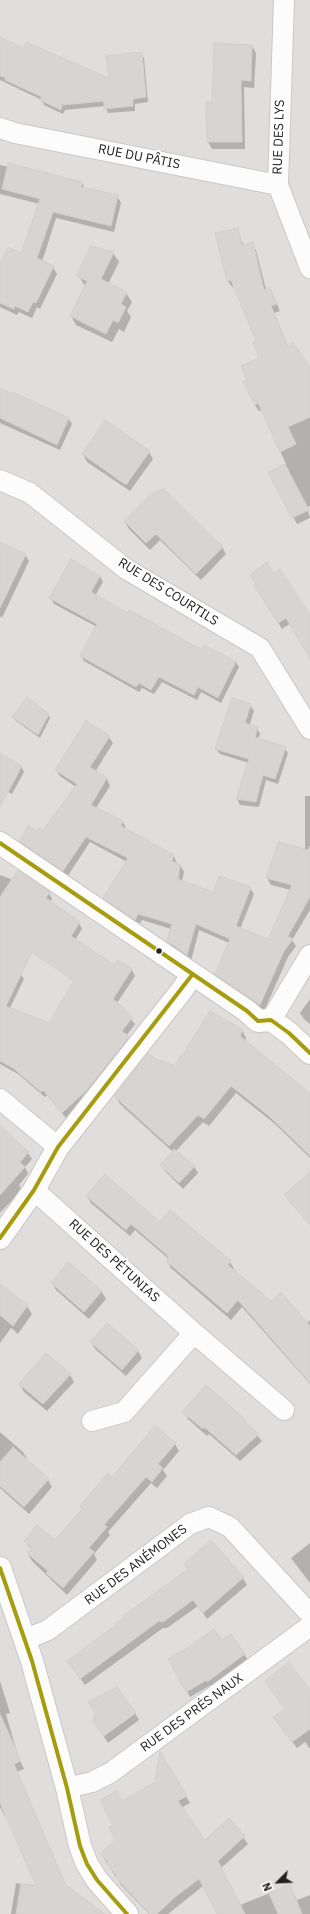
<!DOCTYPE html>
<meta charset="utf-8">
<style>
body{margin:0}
#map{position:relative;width:310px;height:1914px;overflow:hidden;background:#f0eeeb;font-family:"IBM Plex Sans",sans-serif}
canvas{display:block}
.north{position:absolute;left:258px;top:1862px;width:40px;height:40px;-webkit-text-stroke:3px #fff;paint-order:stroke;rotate:246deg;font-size:11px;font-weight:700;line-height:16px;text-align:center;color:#222}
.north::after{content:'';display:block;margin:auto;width:14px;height:18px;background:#222;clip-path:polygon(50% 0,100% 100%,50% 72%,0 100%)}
</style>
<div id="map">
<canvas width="310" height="1914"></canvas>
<div class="north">N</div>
</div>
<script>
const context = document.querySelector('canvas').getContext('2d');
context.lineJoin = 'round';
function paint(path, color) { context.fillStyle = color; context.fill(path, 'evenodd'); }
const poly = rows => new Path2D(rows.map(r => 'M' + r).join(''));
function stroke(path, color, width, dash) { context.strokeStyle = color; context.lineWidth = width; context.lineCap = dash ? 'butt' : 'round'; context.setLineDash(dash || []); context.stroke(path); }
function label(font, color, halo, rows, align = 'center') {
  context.font = font + ' "IBM Plex Sans",sans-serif'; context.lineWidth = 4; context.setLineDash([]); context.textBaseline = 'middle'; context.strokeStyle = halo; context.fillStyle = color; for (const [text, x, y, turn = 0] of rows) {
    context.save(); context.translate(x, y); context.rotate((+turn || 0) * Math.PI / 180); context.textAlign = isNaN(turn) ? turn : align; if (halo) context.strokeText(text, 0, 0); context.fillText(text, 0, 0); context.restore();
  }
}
paint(poly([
 [0,0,310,0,310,1914,0,1914]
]), '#dfdedc');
paint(poly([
 [0,38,23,49,110,80,141,53,144,58,148,102,135,104,135,111,108,113,105,106,65,110,63,114,44,105,42,100,0,80],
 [252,46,256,53,254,88,244,87,245,149,212,149,208,142,213,103],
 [0,165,82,183,85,189,117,196,121,203,114,232,56,218,42,262,53,267,57,274,40,309,37,307,32,318,19,312,17,315,0,307,0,265,21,255,40,204,0,194],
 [237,229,244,246,252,244,256,250,266,290,273,295,280,311,274,313,289,348,310,370,310,506,307,507,310,518,297,524,270,472,286,464,262,410,259,411,255,405,260,358,258,341,235,286,232,287,228,281,236,280,228,280],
 [113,253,119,262,108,284,126,293,132,302,127,311,131,317,124,332,119,329,112,342,76,325,71,316,85,286,78,275],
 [0,389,69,419,72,424,60,450,0,423],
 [149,452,153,459,130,491,87,462,83,454],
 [125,522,222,547,226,554,201,580,160,540,150,550,129,529],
 [0,542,25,555,29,561,2,618,0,616],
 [273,574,310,617,310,657,291,623,282,629,256,585],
 [100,576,103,582,95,596,202,651,205,646,236,662,239,667,221,703,201,692,197,700,162,682,154,694,142,688,139,692,84,661,81,656,97,627,54,604,51,598],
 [250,705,254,711,249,726,257,728,260,734,258,739,285,748,288,753,278,784,266,780,259,807,240,805,237,799,249,763,220,754,216,749],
 [48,714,50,718,40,738,16,721,13,717],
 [109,737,113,743,95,772,107,779,110,786,96,808,123,822,126,828,125,830,174,856,177,864,180,865,184,872,182,881,214,893,250,888,254,894,240,929,269,940,291,890,271,885,267,878,305,850,305,796,310,796,310,910,292,940,296,946,288,957,264,1011,220,980,216,974,229,943,199,930,191,961,172,948,168,941,171,929,142,920,139,925,108,904,104,898,127,862,90,842,67,877,24,847,21,841,37,832,43,832,76,787,60,776,56,770],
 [0,754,21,766,24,772,12,794,2,789,0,792],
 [0,875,49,893,52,899,50,902,79,923,82,929,75,940,115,966,118,961,132,970,135,976,117,1003,135,1024,126,1036,132,1043,89,1097,66,1118,47,1095,45,1097,18,1074,0,1064,0,963,21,975,24,979,10,1008,49,1024,83,984,0,928],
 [310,999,310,1024,304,1019,300,1013],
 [242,1030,246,1038,245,1041,310,1095,310,1158,275,1124,236,1093,209,1126,203,1122,175,1152,194,1166,198,1173,183,1189,165,1171,161,1165,173,1152,120,1104,115,1096,155,1060,176,1067],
 [0,1127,28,1153,32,1159,25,1167,28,1174,19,1185,22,1190,0,1213],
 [87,1196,160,1224,230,1262,234,1269,233,1270,271,1302,306,1324,310,1320,310,1384,242,1307,231,1320,171,1268,167,1261,169,1259,135,1230,130,1236,91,1203],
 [69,1263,102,1292,106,1299,89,1319,56,1290,52,1283],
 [0,1285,27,1306,32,1314,18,1334,11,1328,0,1343],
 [107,1324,138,1351,142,1358,126,1376,95,1349,91,1342],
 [70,1375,74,1382,47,1411,24,1392,20,1384],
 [184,1412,244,1420,262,1441,240,1461,209,1434,207,1436,188,1419],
 [155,1427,175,1444,179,1451,163,1470,167,1476,157,1488,151,1483,108,1532,110,1535,94,1554,97,1560,67,1595,32,1561,28,1554,32,1550,25,1541,55,1541,83,1509,81,1506,112,1478],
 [0,1430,0,1432,23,1452,27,1459,26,1460,48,1480,52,1487,29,1514,0,1488],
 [310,1543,310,1583,291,1558],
 [185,1564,243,1578,247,1585,207,1619,198,1606,167,1628,163,1628,85,1685,73,1668,125,1618,188,1570],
 [231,1635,248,1660,211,1687,211,1685,190,1697,169,1659,222,1641],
 [0,1681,10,1713,6,1714,17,1753,24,1769,17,1772,66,1886,94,1914,11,1914,16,1883,38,1887,6,1815,5,1816,0,1807],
 [310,1691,310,1749,305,1742,297,1748,275,1718],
 [89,1703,135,1713,139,1720,108,1743,99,1729,96,1713],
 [160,1753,190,1803,181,1808,204,1841,229,1819,248,1844,221,1868,240,1905,290,1885,297,1900,310,1895,310,1914,219,1914,203,1886,168,1914,149,1914,121,1885,101,1854,117,1840,114,1826,122,1802,156,1782]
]), '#0003');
const building = poly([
 [0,37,23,48,26,42,109,78,106,56,142,52,146,97,133,99,133,106,104,109,104,101,62,105,61,110,40,100,42,97,5,80,6,78,0,76,0,37],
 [214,43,252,45,251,81,241,80,242,142,207,142,206,102,212,102,214,43],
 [8,163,82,182,81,187,118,195,111,226,53,212,37,258,54,266,36,303,33,302,28,312,15,306,14,309,0,303,0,263,8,247,21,253,40,199,2,189,8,163],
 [238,228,242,245,253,242,264,290,270,287,277,304,271,306,288,347,293,342,310,367,310,417,288,427,296,444,280,452,258,403,255,405,243,382,246,379,241,366,259,358,253,342,256,341,231,280,227,281,215,233,238,228],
 [91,246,114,252,101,279,127,292,121,304,126,307,118,323,113,320,106,334,70,316,87,281,76,276,91,246],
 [0,388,12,394,13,392,69,418,57,445,0,418,0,388],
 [105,420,150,451,126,485,82,454,105,420],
 [285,464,309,510,292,518,268,472,285,464],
 [164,489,223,547,196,574,156,534,146,543,124,521,151,494,164,489],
 [0,542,26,554,0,608,0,542],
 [71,559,100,576,91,592,128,613,129,610,202,650,204,645,236,661,218,698,198,687,194,695,159,677,151,690,139,683,136,687,80,656,97,624,49,598,71,559],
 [267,562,273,573,280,569,310,615,310,659,286,618,278,623,254,585,256,584,250,575,267,562],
 [27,697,49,714,38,735,12,717,27,697],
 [232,698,251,704,245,723,258,727,255,737,286,747,275,779,263,775,256,802,236,799,249,759,215,749,232,698],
 [86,721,110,736,90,767,107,778,91,805,123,821,121,826,174,855,172,861,180,865,178,879,213,892,219,876,251,887,236,926,268,939,292,885,266,878,278,842,308,850,310,846,310,897,288,936,293,939,284,951,260,1005,215,974,230,939,196,924,187,955,167,941,172,924,138,914,135,920,103,898,128,858,86,837,63,871,19,841,28,826,37,831,39,828,43,830,77,784,55,770,86,721],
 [0,753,22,766,0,807,0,753],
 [18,870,50,892,46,898,80,922,71,936,114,965,118,960,132,969,113,999,123,1007,132,1018,122,1031,129,1037,86,1091,62,1113,43,1090,41,1092,13,1068,0,1061,0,897,18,870],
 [32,952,74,981,49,1023,6,1006,32,952],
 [210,1011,243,1030,240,1036,310,1093,310,1156,269,1116,231,1086,204,1119,198,1115,169,1146,114,1096,148,1053,156,1059,176,1066,180,1056,181,1057,210,1011],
 [0,1125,29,1152,20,1162,25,1167,0,1195,0,1125],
 [174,1149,195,1166,179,1183,160,1165,174,1149],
 [310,1172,310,1225,284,1195,310,1172],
 [105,1174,160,1222,170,1210,231,1261,228,1265,271,1301,281,1292,310,1326,310,1383,238,1300,227,1313,166,1261,169,1257,131,1224,126,1230,86,1196,105,1174],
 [68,1262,102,1291,84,1312,51,1283,68,1262],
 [0,1284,28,1305,13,1326,0,1315,0,1284],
 [107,1323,139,1350,122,1370,90,1342,107,1323],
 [46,1353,71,1374,43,1404,19,1384,46,1353],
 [206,1385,245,1419,244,1421,259,1434,236,1455,204,1427,203,1429,182,1412,206,1385],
 [155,1426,176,1443,158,1464,163,1468,152,1482,146,1477,104,1525,107,1527,89,1548,94,1552,63,1588,46,1573,48,1571,27,1553,32,1548,24,1541,37,1525,55,1540,83,1508,80,1506,108,1473,112,1477,155,1426],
 [13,1447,49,1479,24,1507,0,1486,0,1462,13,1447],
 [211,1540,244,1577,203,1613,193,1600,163,1622,159,1621,80,1679,67,1661,116,1625,115,1624,124,1617,123,1616,188,1569,184,1564,211,1540],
 [214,1629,222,1640,231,1634,245,1654,207,1682,207,1680,186,1692,168,1659,186,1649,214,1629],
 [289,1662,310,1690,310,1729,292,1742,273,1717,285,1709,265,1681,289,1662],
 [117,1687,136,1713,104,1736,93,1722,95,1712,88,1702,117,1687],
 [0,1714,21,1761,14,1764,65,1884,105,1914,16,1914,21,1883,36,1886,0,1803,0,1714],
 [160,1751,187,1796,178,1801,205,1840,229,1818,245,1836,218,1861,245,1914,217,1914,199,1879,175,1897,157,1914,150,1914,115,1877,117,1876,106,1863,108,1862,100,1854,115,1840,109,1827,113,1825,100,1800,117,1791,122,1801,155,1782,160,1751],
 [290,1884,302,1914,278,1914,269,1893,290,1884]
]);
paint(building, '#d7d4d2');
stroke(building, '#d3d0cc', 1);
const minor = poly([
 [284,0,278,185,310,268],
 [0,128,15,133,278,185],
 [0,480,30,493,126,569,260,648,310,729],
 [271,1020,310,955],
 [0,1099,58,1147],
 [34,1190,194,1333,284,1410],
 [92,1421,124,1412,194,1333],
 [26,1639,48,1630,190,1524,209,1517,230,1527,310,1614],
 [67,1788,92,1782,110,1773,310,1626]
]);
const tertiary = poly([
 [0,843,247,1011,258,1021,271,1020,289,1033,310,1053],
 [0,1238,34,1190,58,1147,182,990,192,975],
 [0,1568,32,1661,67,1788,80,1846,87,1864,97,1880,127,1914]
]);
stroke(minor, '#c9c8c7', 22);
stroke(tertiary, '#c9c8c7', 24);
stroke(minor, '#fdfcfc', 20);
stroke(tertiary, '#fdfcfc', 22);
stroke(poly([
 [0,843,247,1011,258,1021,271,1020,289,1033,310,1053],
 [0,1238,34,1190,58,1147,192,975],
 [0,1568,32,1661,67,1788,80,1846,87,1864,97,1880,127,1914]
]), '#a79c0e', 4);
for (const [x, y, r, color] of [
 [159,951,3.5,"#222"]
]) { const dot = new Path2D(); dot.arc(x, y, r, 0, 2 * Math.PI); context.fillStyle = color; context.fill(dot); stroke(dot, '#fff', 1.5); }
label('13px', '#222', '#fff', [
 ["RUE DES LYS",279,137,-88],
 ["RUE DU PÂTIS",139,157,11],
 ["RUE DES COURTILS",168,592,32],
 ["RUE DES PÉTUNIAS",114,1261,42],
 ["RUE DES ANÉMONES",136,1565,-37],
 ["RUE DES PRÉS NAUX",192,1713,-36]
]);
</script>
